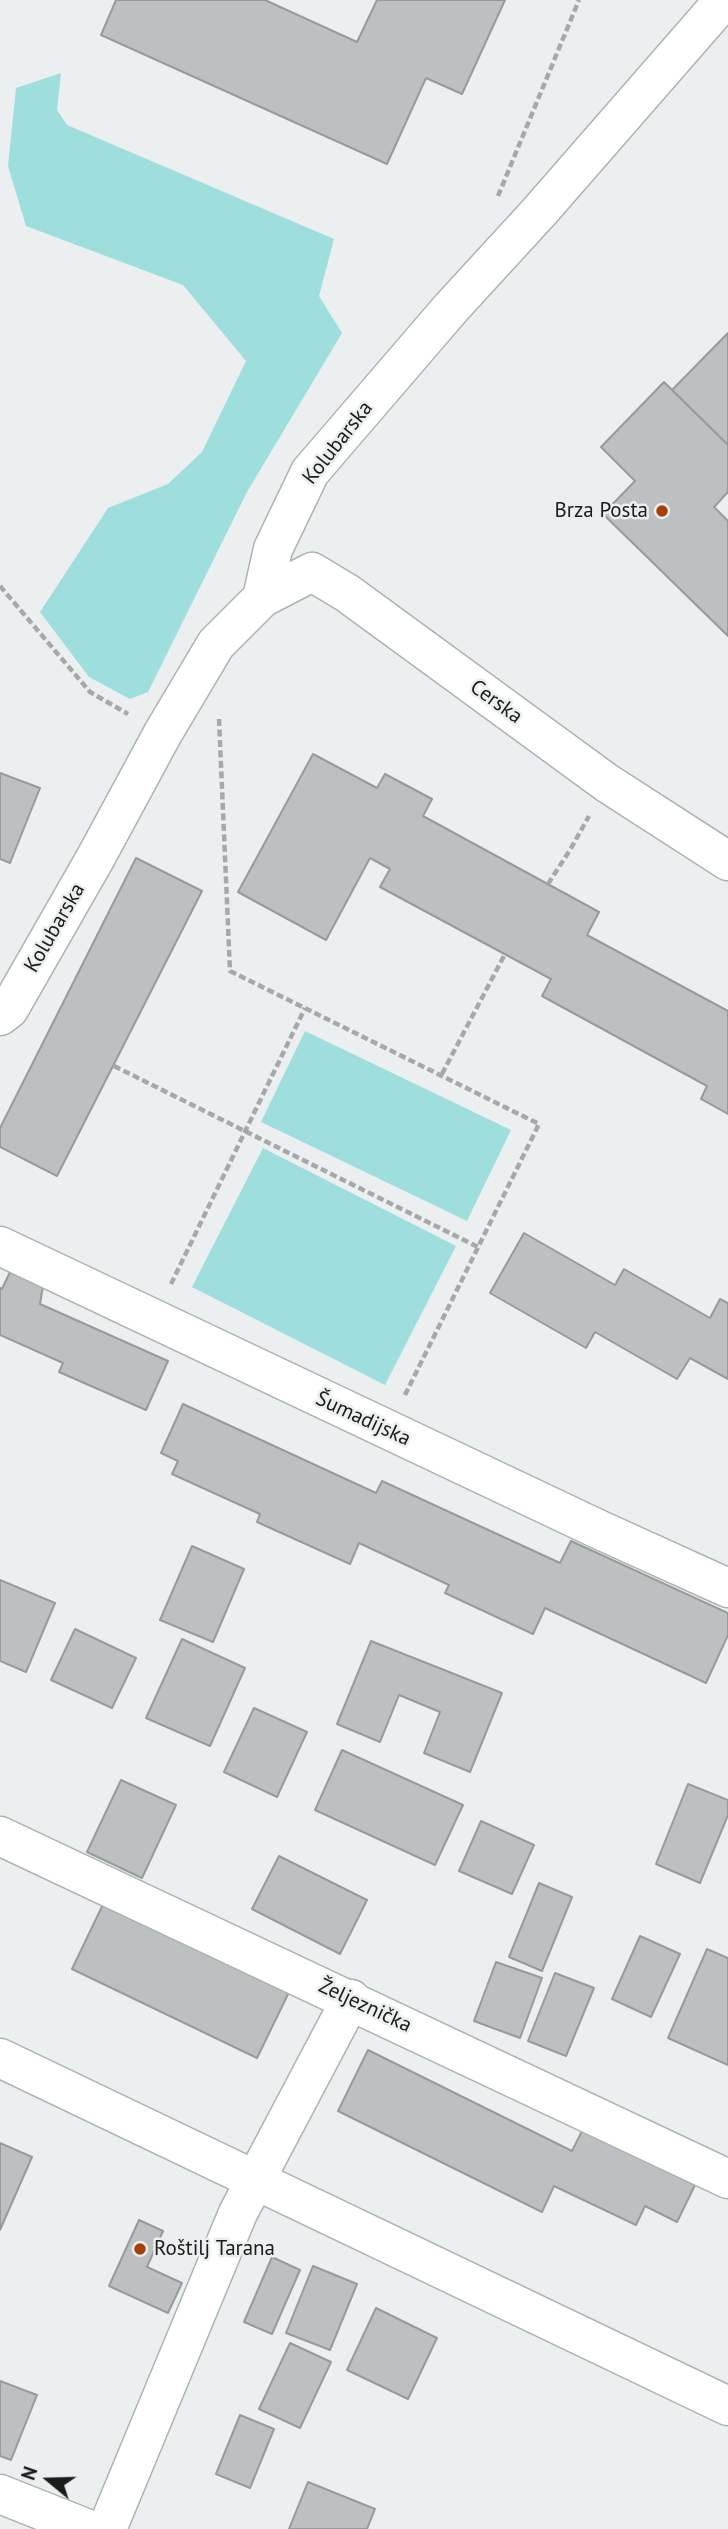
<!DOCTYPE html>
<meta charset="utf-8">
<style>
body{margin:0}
#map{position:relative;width:728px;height:2529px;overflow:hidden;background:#ebefef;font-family:"PT Sans",sans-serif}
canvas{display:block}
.north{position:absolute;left:14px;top:2445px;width:70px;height:70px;-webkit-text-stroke:5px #ebefef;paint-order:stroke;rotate:289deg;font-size:19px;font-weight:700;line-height:28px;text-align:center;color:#1b1c1c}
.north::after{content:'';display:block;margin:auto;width:24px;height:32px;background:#1b1c1c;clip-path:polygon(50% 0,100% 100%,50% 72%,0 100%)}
</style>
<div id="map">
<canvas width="728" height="2529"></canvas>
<div class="north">N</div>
</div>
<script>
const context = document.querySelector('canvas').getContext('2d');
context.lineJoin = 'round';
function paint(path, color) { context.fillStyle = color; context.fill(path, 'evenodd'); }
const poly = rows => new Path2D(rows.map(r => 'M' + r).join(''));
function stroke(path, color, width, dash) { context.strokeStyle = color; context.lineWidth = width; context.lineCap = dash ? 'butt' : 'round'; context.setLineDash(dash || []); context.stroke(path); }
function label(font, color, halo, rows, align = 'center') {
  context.font = font + ' "PT Sans",sans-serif'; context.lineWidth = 5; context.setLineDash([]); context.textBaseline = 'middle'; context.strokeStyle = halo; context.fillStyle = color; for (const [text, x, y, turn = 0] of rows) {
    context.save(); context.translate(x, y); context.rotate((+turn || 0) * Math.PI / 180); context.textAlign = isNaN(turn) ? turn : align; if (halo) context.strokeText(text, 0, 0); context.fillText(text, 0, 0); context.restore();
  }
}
paint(poly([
 [61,73,57,110,67,125,334,239,319,296,342,333,247,492,148,692,130,699,89,677,40,612,108,508,168,484,202,452,246,361,183,285,26,226,8,166,16,88],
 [305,1031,511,1130,467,1221,261,1122],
 [263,1148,456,1246,385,1385,192,1287]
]), '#9ededc');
const building = poly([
 [116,0,265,0,357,42,377,0,505,0,462,94,426,78,387,164,101,35,116,0],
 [728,333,728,445,672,390,728,333],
 [664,382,728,445,728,492,714,507,728,521,728,636,603,514,635,481,601,447,664,382],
 [313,754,377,788,385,774,432,799,423,816,599,912,587,935,728,1011,728,1114,701,1099,707,1086,542,996,551,979,380,887,390,869,370,858,326,940,238,892,313,754],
 [0,773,40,788,10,863,0,859,0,773],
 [136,858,202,891,57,1176,0,1147,0,1128,136,858],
 [524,1233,615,1285,624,1269,710,1318,720,1299,728,1303,728,1379,690,1358,677,1379,595,1332,586,1348,490,1293,524,1233],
 [10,1272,43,1286,40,1304,168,1361,146,1410,59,1372,63,1363,0,1335,0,1288,2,1289,10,1272],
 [183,1404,376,1493,382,1481,560,1563,571,1541,728,1613,728,1635,706,1683,545,1608,533,1634,445,1593,449,1585,359,1543,350,1564,257,1522,260,1514,172,1474,178,1461,161,1453,183,1404],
 [192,1546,244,1569,213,1642,160,1620,192,1546],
 [0,1580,55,1603,26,1672,0,1661,0,1580],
 [75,1629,136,1658,112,1708,51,1680,75,1629],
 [182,1639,245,1668,210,1746,146,1718,182,1639],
 [371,1641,502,1693,470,1772,424,1753,440,1712,399,1695,380,1742,337,1724,371,1641],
 [254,1708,307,1732,277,1797,224,1772,254,1708],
 [342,1750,463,1805,435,1865,315,1810,342,1750],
 [121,1780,176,1805,142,1878,87,1852,121,1780],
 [688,1784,728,1800,728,1815,700,1883,656,1864,688,1784],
 [481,1821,534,1845,512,1894,459,1871,481,1821],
 [279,1856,367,1900,340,1954,252,1909,279,1856],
 [539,1883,572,1897,542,1971,509,1957,539,1883],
 [107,1896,292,1986,257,2058,72,1969,107,1896],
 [640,1936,680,1954,651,2017,612,1999,640,1936],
 [707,1949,728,1958,728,2065,668,2038,707,1949],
 [496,1962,542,1978,520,2038,474,2021,496,1962],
 [555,1973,594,1988,566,2056,528,2041,555,1973],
 [368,2050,572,2151,583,2129,695,2185,677,2222,645,2206,636,2225,554,2186,542,2212,338,2111,368,2050],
 [0,2143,32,2157,0,2230,0,2143],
 [139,2220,163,2231,147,2267,182,2283,168,2313,109,2286,139,2220],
 [272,2257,300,2270,272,2334,244,2322,272,2257],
 [313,2266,357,2284,330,2350,286,2333,313,2266],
 [376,2308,437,2338,408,2399,347,2370,376,2308],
 [290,2343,331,2362,300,2428,259,2409,290,2343],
 [0,2381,37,2395,11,2460,0,2456,0,2381],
 [240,2415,274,2429,250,2488,216,2474,240,2415],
 [308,2482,375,2509,367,2529,289,2529,308,2482]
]);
paint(building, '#bcc0c0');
stroke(building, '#979b9b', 2);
const minor = poly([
 [262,598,312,572,347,593,607,783,728,861],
 [0,1016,9,1009,96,857,163,733,216,644,262,598,273,549,310,472,451,308,540,211,724,0],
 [0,1246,600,1530,728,1588],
 [0,1836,728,2179],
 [0,2058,728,2406],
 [0,2494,88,2529],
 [107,2529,238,2213,351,1999]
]);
stroke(minor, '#aeb2b2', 41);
stroke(poly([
 [498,196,579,0],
 [0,586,90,692,128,714],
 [219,719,230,971,539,1124,404,1397],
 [548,884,570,850,589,816],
 [114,1066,478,1247],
 [442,1074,505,954],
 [171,1284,305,1008]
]), '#a6a9a9', 4.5, [7, 3.5]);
stroke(minor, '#fff', 38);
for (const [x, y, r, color] of [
 [662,511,7,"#a44108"],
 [140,2249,7,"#a44108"]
]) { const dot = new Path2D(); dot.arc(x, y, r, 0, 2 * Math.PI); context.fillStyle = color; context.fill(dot); stroke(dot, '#ebefef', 2.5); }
label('21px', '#1b1c1c', '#ebefef', [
 ["Kolubarska",338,443,-52],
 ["Cerska",496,702,36],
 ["Kolubarska",55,928,-60],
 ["Šumadijska",363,1419,25],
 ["Željeznička",365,2006,25]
]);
label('21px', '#1b1c1c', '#ebefef', [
 ["Brza Posta",648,511],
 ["Roštilj Tarana",154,2249,"left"]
], 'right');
</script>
